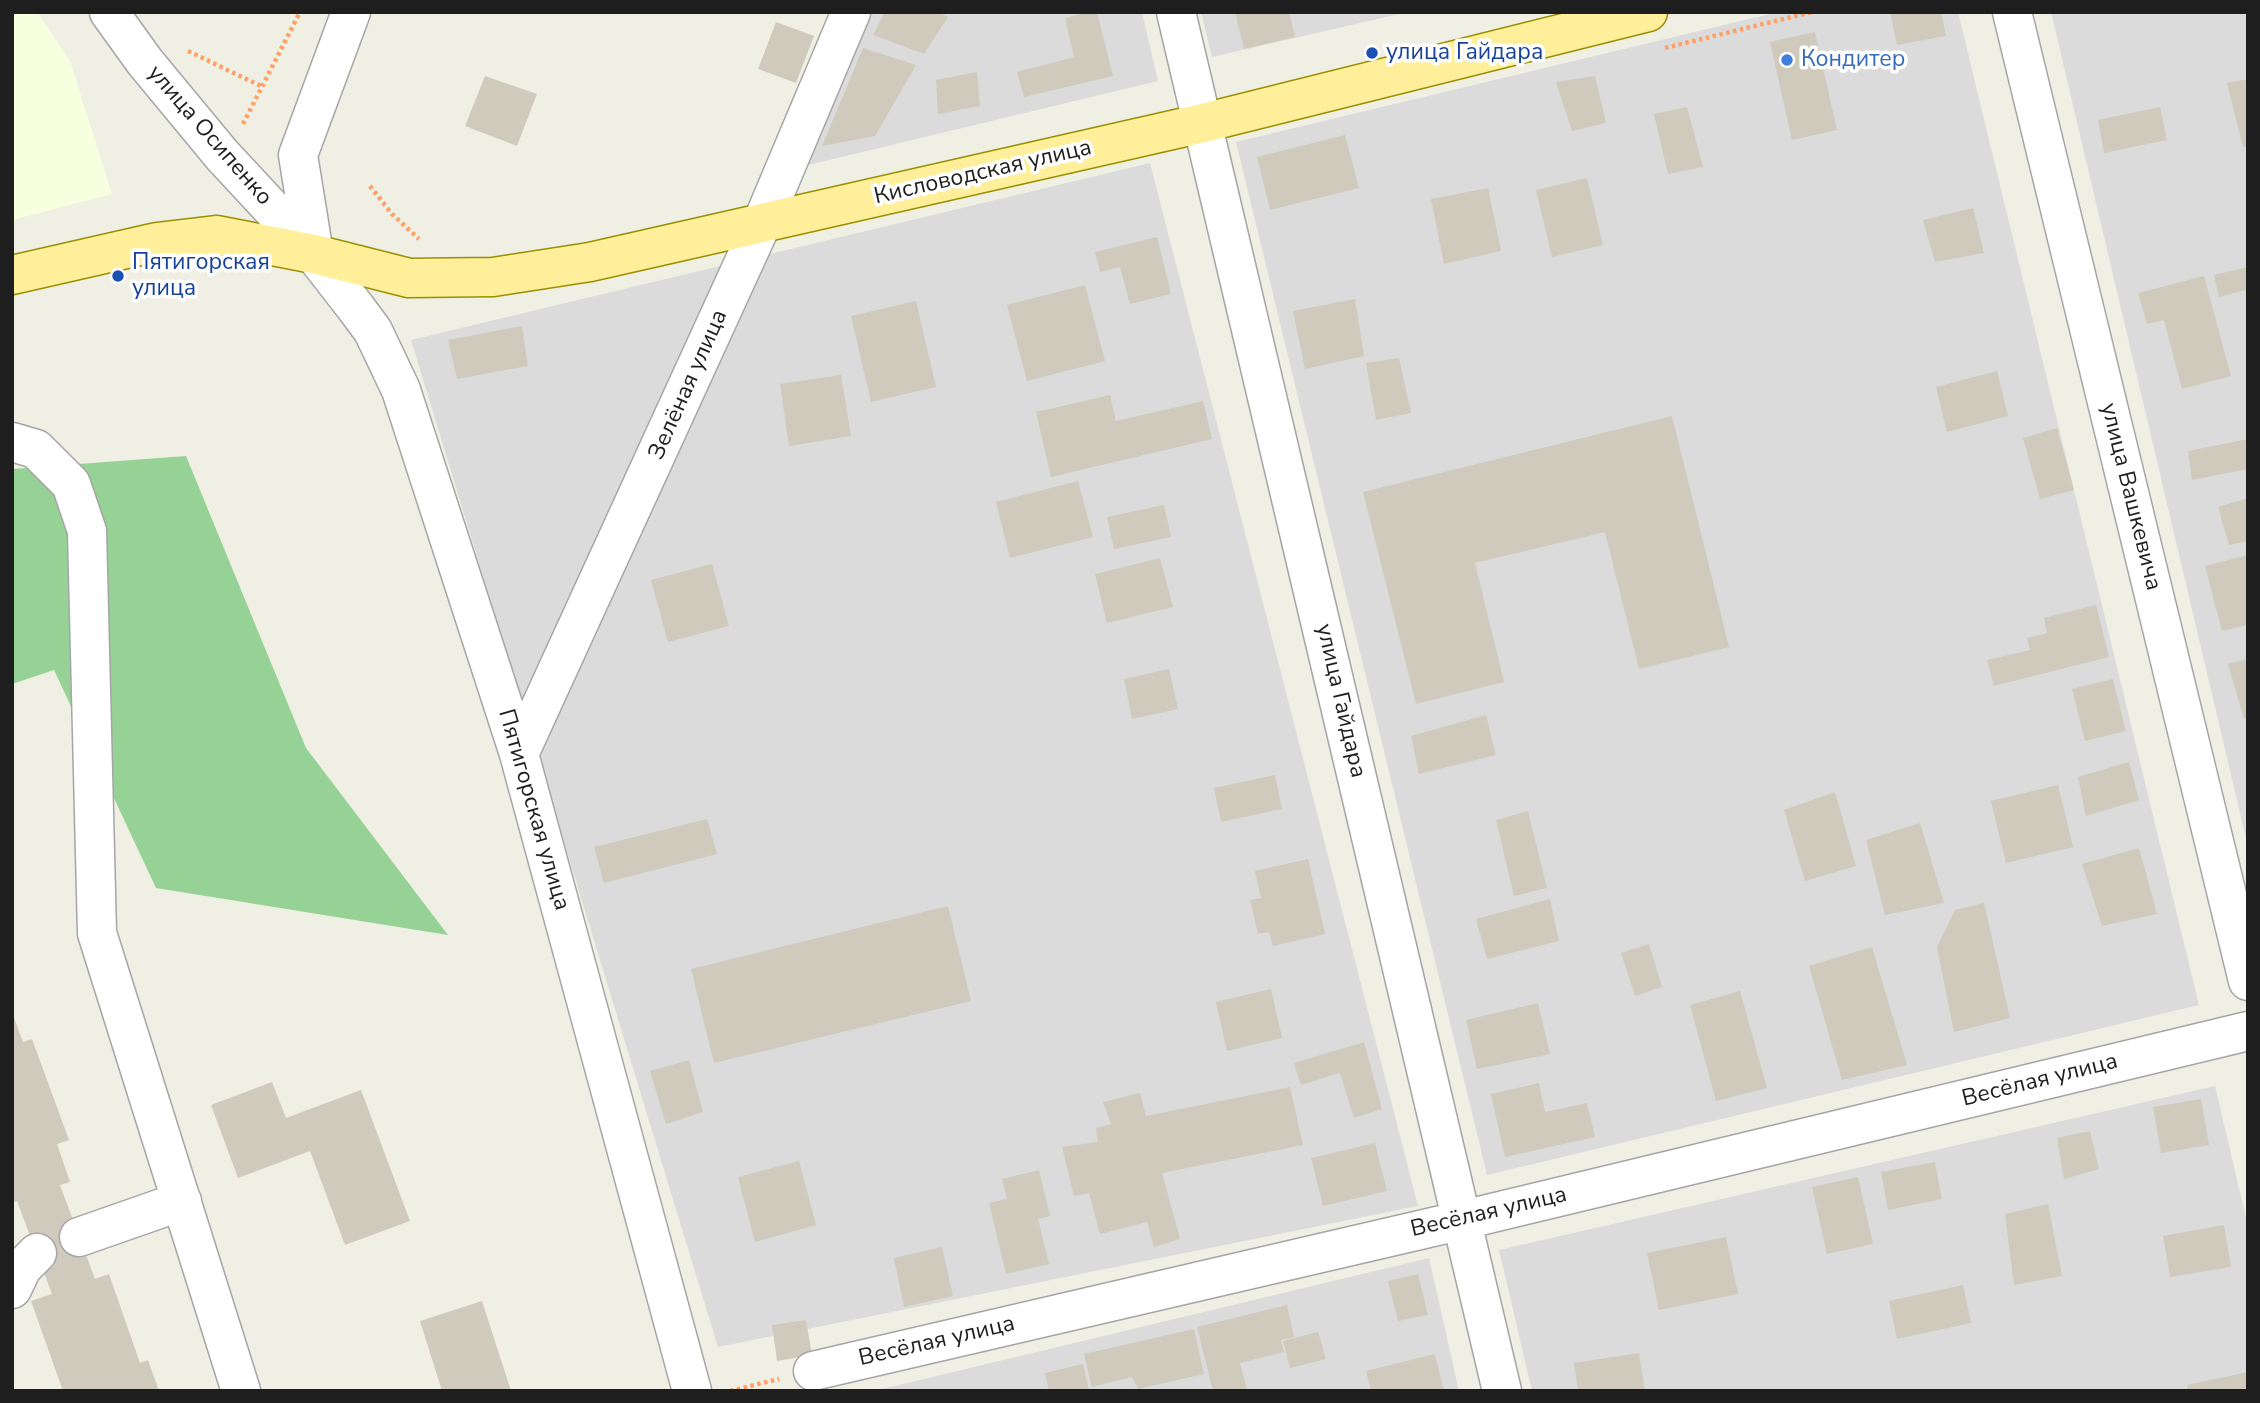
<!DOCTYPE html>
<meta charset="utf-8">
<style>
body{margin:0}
#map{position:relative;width:2260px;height:1403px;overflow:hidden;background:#f0efe4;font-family:"Nunito Sans",sans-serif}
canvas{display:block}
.frame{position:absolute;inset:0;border:14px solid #1e1e1e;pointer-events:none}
</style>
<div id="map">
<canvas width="2260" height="1403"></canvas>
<div class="frame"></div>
</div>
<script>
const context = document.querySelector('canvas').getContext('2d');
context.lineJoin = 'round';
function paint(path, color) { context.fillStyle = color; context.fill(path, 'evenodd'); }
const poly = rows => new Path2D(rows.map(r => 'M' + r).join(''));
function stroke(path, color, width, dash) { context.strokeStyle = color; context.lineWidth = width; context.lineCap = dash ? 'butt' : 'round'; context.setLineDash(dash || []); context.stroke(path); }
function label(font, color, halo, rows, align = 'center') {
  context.font = font + ' "Nunito Sans",sans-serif'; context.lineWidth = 7; context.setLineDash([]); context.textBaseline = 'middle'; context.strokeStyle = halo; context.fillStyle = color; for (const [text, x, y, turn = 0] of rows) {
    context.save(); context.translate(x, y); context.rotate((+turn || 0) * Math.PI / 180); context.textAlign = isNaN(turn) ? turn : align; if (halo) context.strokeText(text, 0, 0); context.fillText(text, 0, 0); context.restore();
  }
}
paint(poly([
 [870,12,1142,12,1158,81,800,167],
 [1201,12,1408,12,1212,57],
 [1778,12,1958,12,2199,1005,1487,1175,1236,142],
 [2051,12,2248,12,2248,847],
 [1150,163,1418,1206,718,1347,411,340],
 [2215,1086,2248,1226,2248,1391,1532,1391,1499,1250],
 [1429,1258,1459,1391,874,1391]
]), '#dcdbdb');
paint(poly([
 [12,12,37,12,70,61,112,194,12,220]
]), '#f6ffde');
paint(poly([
 [186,456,306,748,448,935,156,888,54,670,12,684,12,469]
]), '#96d295');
paint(poly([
 [885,12,938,12,948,17,924,54,873,35],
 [1088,12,1097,12,1113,76,1024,97,1017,72,1074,57,1065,18],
 [1235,12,1289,12,1295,37,1244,49],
 [1890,12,1941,12,1946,36,1897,45],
 [776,22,814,36,796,83,758,69],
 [1815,32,1837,130,1792,140,1770,42],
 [863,48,916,65,875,136,822,146],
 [977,72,980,106,938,114,936,80],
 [485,76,537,94,517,146,465,126],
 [1595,76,1606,123,1572,131,1556,82],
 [2248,79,2248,146,2243,147,2227,83],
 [1687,107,1703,167,1668,174,1654,114],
 [2160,107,2167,140,2104,153,2098,120],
 [1345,135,1359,188,1270,210,1257,157],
 [1587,178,1603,245,1552,257,1536,190],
 [1488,188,1501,251,1444,264,1431,199],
 [1973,208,1984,253,1935,262,1923,220],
 [1157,237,1171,294,1130,304,1120,267,1100,272,1095,252],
 [2248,267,2248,298,2245,290,2219,297,2214,275],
 [2204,276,2231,376,2182,389,2164,320,2147,324,2138,293],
 [1085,285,1105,361,1027,381,1007,305],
 [1355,299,1364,356,1305,369,1293,311],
 [916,301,936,387,871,402,851,316],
 [522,326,528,366,457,379,448,340],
 [1399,358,1411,413,1376,420,1366,363],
 [1997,371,2008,416,1947,432,1936,387],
 [841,375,851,436,789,446,780,384],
 [1110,395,1116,421,1203,401,1212,439,1051,477,1036,412],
 [1672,416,1729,647,1639,669,1605,532,1475,563,1504,682,1416,704,1363,492],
 [2057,428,2074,490,2040,499,2023,438],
 [2248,439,2248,469,2192,480,2188,451],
 [1078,481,1093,537,1010,558,996,502],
 [2248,498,2248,541,2229,545,2218,507],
 [1164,505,1171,537,1114,549,1107,517],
 [2248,555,2248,625,2222,631,2205,566],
 [1160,558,1173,607,1107,623,1095,574],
 [712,564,729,626,668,642,651,580],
 [2096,605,2109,657,1994,686,1987,660,2030,650,2027,638,2047,633,2044,618],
 [2248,659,2248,718,2244,719,2228,664],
 [1169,669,1178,709,1132,719,1124,679],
 [2113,679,2126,731,2085,741,2072,689],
 [1486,715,1496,755,1419,774,1411,736],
 [2129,762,2139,800,2086,816,2078,777],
 [1275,775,1282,809,1221,822,1214,788],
 [2058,785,2073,847,2006,863,1991,801],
 [1835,792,1856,866,1805,881,1784,810],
 [1528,811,1547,888,1514,896,1496,820],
 [707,819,717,854,604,883,594,847],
 [1920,823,1944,903,1885,915,1866,840],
 [2139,848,2157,914,2102,926,2082,864],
 [1308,859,1325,934,1273,946,1269,932,1258,934,1250,900,1261,898,1255,871],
 [1550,899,1559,941,1487,959,1476,919],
 [1984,903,2010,1018,1954,1032,1937,947,1955,910],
 [948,906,971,1001,714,1063,691,969],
 [1649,944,1662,987,1635,996,1621,953],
 [1872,947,1907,1065,1842,1080,1809,966],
 [1271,989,1282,1038,1227,1051,1216,1002],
 [1740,991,1767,1088,1716,1101,1690,1005],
 [1538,1003,1550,1054,1477,1069,1466,1020],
 [13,1015,23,1042,32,1039,69,1140,57,1144,70,1182,60,1185,95,1279,109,1274,140,1363,148,1360,159,1391,63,1391,31,1301,52,1294,17,1201,12,1203],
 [1364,1042,1382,1109,1354,1118,1340,1073,1301,1085,1294,1063],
 [689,1060,703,1112,666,1124,650,1071],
 [272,1082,286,1118,361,1090,410,1221,345,1245,310,1151,238,1178,211,1105],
 [1539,1083,1545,1112,1587,1103,1595,1137,1505,1157,1491,1094],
 [1290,1087,1303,1145,1162,1173,1180,1239,1154,1247,1147,1222,1100,1234,1089,1193,1074,1196,1062,1147,1098,1142,1096,1128,1111,1124,1103,1102,1140,1093,1146,1116],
 [2201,1099,2209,1145,2161,1153,2153,1107],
 [2090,1131,2099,1169,2064,1179,2057,1138],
 [1375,1143,1387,1191,1323,1206,1311,1158],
 [799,1161,816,1225,755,1242,738,1177],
 [1935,1162,1942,1199,1888,1210,1881,1172],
 [1039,1170,1050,1216,1038,1219,1049,1264,1006,1274,989,1203,1007,1199,1002,1179],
 [1858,1177,1873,1244,1827,1254,1812,1187],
 [2048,1204,2062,1276,2014,1285,2005,1214],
 [2224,1225,2231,1267,2170,1277,2163,1236],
 [1726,1237,1738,1294,1659,1310,1647,1253],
 [942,1247,953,1296,904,1307,894,1258],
 [1418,1274,1428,1315,1398,1321,1388,1281],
 [1963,1285,1971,1323,1897,1339,1889,1301],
 [482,1301,511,1391,442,1391,420,1321],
 [1287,1305,1294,1337,1281,1340,1284,1352,1240,1363,1247,1389,1213,1391,1197,1327],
 [806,1320,812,1355,777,1361,772,1325],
 [1194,1329,1204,1374,1138,1389,1132,1377,1092,1387,1084,1354],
 [1318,1332,1326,1359,1290,1368,1283,1341],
 [1639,1353,1645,1391,1578,1391,1574,1363],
 [1435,1354,1444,1391,1371,1391,1366,1371],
 [1083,1364,1089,1391,1049,1391,1045,1373],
 [2248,1372,2248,1391,2188,1391,2187,1385]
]), '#d0cabc');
const minor = poly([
 [109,12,145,62,222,155,314,254,356,308,373,331,401,390,519,754,692,1391],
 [1176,12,1502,1391],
 [2012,12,2248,981],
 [314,254,298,155,351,12],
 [12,442,36,449,71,484,87,531,97,933,241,1391],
 [519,754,762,223,851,12],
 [79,1237,182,1201],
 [12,1289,22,1268,37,1253],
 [813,1371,1463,1220,2248,1031]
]);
const major = poly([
 [12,275,157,242,216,235,314,254,409,278,493,277,590,262,1203,123,1648,12]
]);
stroke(minor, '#a5a5a5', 41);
stroke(major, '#999000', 41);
stroke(poly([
 [1665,48,1812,12],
 [188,51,263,87],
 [243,124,300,12],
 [370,186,392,214,419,239],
 [730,1391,779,1379]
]), '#ffa066', 4.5, [3.5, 3.5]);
stroke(minor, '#fff', 38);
stroke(major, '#ffef9a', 38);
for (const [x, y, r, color] of [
 [1372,53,7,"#1a4fb4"],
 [1787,60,7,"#3f7fe0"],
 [118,276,7,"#1a4fb4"]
]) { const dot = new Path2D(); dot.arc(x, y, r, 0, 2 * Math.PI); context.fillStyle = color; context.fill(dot); stroke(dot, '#fff', 2.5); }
label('23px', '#164399', '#fff', [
 ["улица Гайдара",1386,53],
 ["Пятигорская",132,263],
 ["улица",132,289]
], 'left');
label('23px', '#366cbe', '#fff', [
 ["Кондитер",1801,60]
], 'left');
label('23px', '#1e1e1e', '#fff', [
 ["улица Осипенко",209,136,49],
 ["Кисловодская улица",983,173,-13],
 ["Зелёная улица",689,385,-66],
 ["улица Вашкевича",2130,497,76],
 ["улица Гайдара",1340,701,77],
 ["Пятигорская улица",533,810,74],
 ["Весёлая улица",2040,1081,-14],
 ["Весёлая улица",1489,1213,-13],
 ["Весёлая улица",937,1342,-13]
]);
</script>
